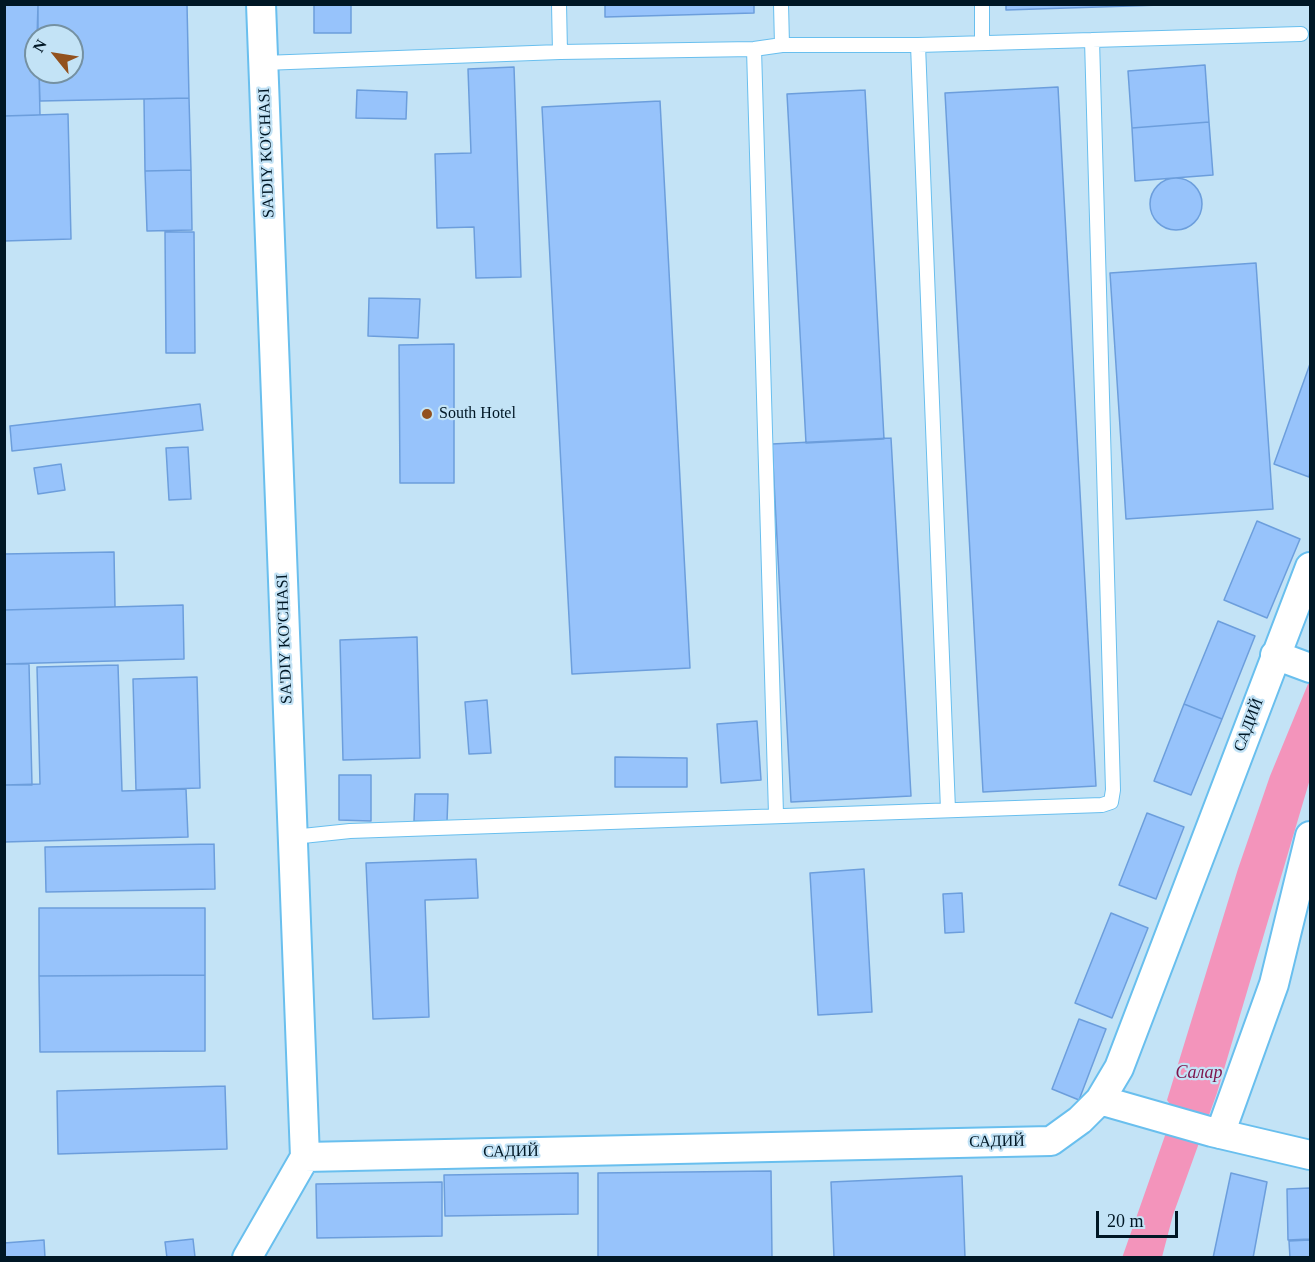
<!DOCTYPE html>
<meta charset="utf-8">
<style>
body{margin:0}
#map{position:relative;width:1315px;height:1262px;overflow:hidden;background:#c3e3f6;font-family:Georgia,serif}
canvas{display:block}
.frame{position:absolute;inset:0;border:6px solid #001725;pointer-events:none}
.north{position:absolute;left:24px;top:24px;width:60px;height:60px;box-sizing:border-box;background:#c3e3f6;border:2px solid #7591a2;border-radius:50%;rotate:300deg;font-size:16px;font-weight:700;line-height:24px;text-align:center;color:#001725}
.north::after{content:'';display:block;margin:auto;width:21px;height:27px;background:#92511e;clip-path:polygon(50% 0,100% 100%,50% 72%,0 100%)}
.scale{position:absolute;left:1096px;top:1211px;width:82px;height:27px;box-sizing:border-box;border:3px solid #001725;border-top:0;padding-left:8px;font-size:18px;line-height:21px;white-space:nowrap;color:#001725;-webkit-text-stroke:4px #c3e3f6;paint-order:stroke}
</style>
<div id="map">
<canvas width="1315" height="1262"></canvas>
<div class="frame"></div>
<div class="north">N</div>
<div class="scale">20 m</div>
</div>
<script>
const context = document.querySelector('canvas').getContext('2d');
context.lineJoin = 'round';
function paint(path, color) { context.fillStyle = color; context.fill(path, 'evenodd'); }
const poly = rows => new Path2D(rows.map(r => 'M' + r).join(''));
function stroke(path, color, width, dash) { context.strokeStyle = color; context.lineWidth = width; context.lineCap = dash ? 'butt' : 'round'; context.setLineDash(dash || []); context.stroke(path); }
function label(font, color, halo, rows, align = 'center') {
  context.font = font + ' Georgia,serif'; context.lineWidth = 4.5; context.setLineDash([]); context.textBaseline = 'middle'; context.strokeStyle = halo; context.fillStyle = color; for (const [text, x, y, turn = 0] of rows) {
    context.save(); context.translate(x, y); context.rotate((+turn || 0) * Math.PI / 180); context.textAlign = isNaN(turn) ? turn : align; if (halo) context.strokeText(text, 0, 0); context.fillText(text, 0, 0); context.restore();
  }
}
paint(poly([
 [1310,679,1310,779,1217,1093,1173,1215,1162,1257,1122,1258,1174,1110,1167,1100,1238,869,1270,776]
]), '#f394bb');
const building = poly([
 [4,4,38,4,36,72,39,72,40,115,4,116,4,4],
 [38,4,187,4,189,98,40,101,39,72,72,72,72,36,38,36,38,4],
 [314,4,351,4,351,33,314,33,314,4],
 [605,4,754,4,754,13,605,17,605,4],
 [1006,4,1192,4,1006,10,1006,4],
 [1205,65,1209,122,1132,128,1128,71,1205,65],
 [514,67,521,277,476,278,474,227,437,228,435,154,471,153,468,69,514,67],
 [1058,87,1096,786,983,792,945,93,1058,87],
 [357,90,407,92,406,119,356,118,357,90],
 [865,90,884,439,806,443,787,94,865,90],
 [189,98,191,170,145,171,144,99,189,98],
 [660,101,690,668,572,674,542,107,660,101],
 [68,114,71,239,4,241,4,116,68,114],
 [1209,122,1213,175,1135,181,1132,128,1209,122],
 [191,170,192,230,147,231,145,171,191,170],
 '1150 204a26 26 0 1 1 52 0a26 26 0 1 1-52 0Z',
 [165,232,194,232,195,353,166,353,165,232],
 [1256,263,1273,509,1126,519,1110,273,1256,263],
 [369,298,420,299,418,338,368,336,369,298],
 [454,344,454,483,400,483,399,345,454,344],
 [1310,364,1310,472,1309,477,1274,464,1310,364],
 [200,404,203,430,12,451,10,426,200,404],
 [891,438,911,796,791,802,772,444,891,438],
 [188,447,191,499,169,500,166,448,188,447],
 [61,464,65,490,38,494,34,468,61,464],
 [1257,521,1300,539,1267,618,1224,600,1257,521],
 [114,552,115,607,4,610,4,554,114,552],
 [183,605,184,659,4,664,4,610,183,605],
 [1218,621,1255,636,1222,719,1184,704,1218,621],
 [417,637,420,758,343,760,340,640,417,637],
 [4,664,29,664,32,785,4,785,4,664],
 [118,665,122,791,186,789,188,837,4,842,4,785,40,784,37,667,118,665],
 [197,677,200,788,136,790,133,679,197,677],
 [487,700,491,753,469,754,465,702,487,700],
 [1184,704,1222,719,1191,795,1154,781,1184,704],
 [757,721,761,780,721,783,717,724,757,721],
 [615,757,687,758,687,787,615,787,615,757],
 [339,775,371,775,371,821,339,820,339,775],
 [415,794,448,794,447,822,414,821,415,794],
 [1147,813,1184,827,1156,899,1119,885,1147,813],
 [214,844,215,889,46,892,45,847,214,844],
 [476,859,478,898,425,900,429,1017,373,1019,366,863,476,859],
 [864,869,872,1012,818,1015,810,873,864,869],
 [962,893,964,932,945,933,943,894,962,893],
 [39,908,205,908,205,975,39,976,39,908],
 [1111,913,1148,928,1112,1018,1075,1003,1111,913],
 [205,975,205,1051,40,1052,39,976,205,975],
 [1079,1019,1106,1029,1079,1100,1052,1089,1079,1019],
 [225,1086,227,1149,58,1154,57,1091,225,1086],
 [771,1171,772,1258,598,1258,598,1173,771,1171],
 [578,1173,578,1214,445,1216,444,1175,578,1173],
 [1231,1173,1267,1182,1253,1258,1213,1258,1231,1173],
 [962,1176,965,1258,834,1258,831,1182,962,1176],
 [442,1182,442,1236,317,1238,316,1184,442,1182],
 [1310,1188,1310,1239,1288,1240,1287,1189,1310,1188],
 [193,1239,195,1257,167,1258,165,1242,193,1239],
 [44,1240,45,1258,4,1258,4,1243,44,1240],
 [1310,1240,1310,1258,1290,1258,1289,1241,1310,1240]
]);
paint(building, '#97c3fb');
stroke(building, '#6c9edc', 1.5);
const service = poly([
 [559,4,560,52],
 [781,4,782,45],
 [982,4,982,43],
 [918,45,948,810],
 [754,49,776,814],
 [263,63,560,52,754,49,782,45,918,45,1301,34],
 [293,837,350,831,1102,805,1111,802,1113,790,1092,40]
]);
const minor = poly([
 [1275,655,1310,668],
 [1100,1100,1212,1132,1310,1155],
 [1220,1134,1274,984,1310,836],
 [305,1157,1051,1141,1080,1120,1100,1100,1119,1068,1310,567],
 [247,1258,305,1157,261,4]
]);
stroke(service, '#69bfee', 16);
stroke(minor, '#69bfee', 32);
stroke(service, '#fff', 14);
stroke(minor, '#fff', 28);
for (const [x, y, r, color] of [
 [427,414,6,"#92511e"]
]) { const dot = new Path2D(); dot.arc(x, y, r, 0, 2 * Math.PI); context.fillStyle = color; context.fill(dot); stroke(dot, '#c3e3f6', 2); }
label('16px', '#001725', '#c3e3f6', [
 ["SA'DIY KO'CHASI",267,153,-92],
 ["SA'DIY KO'CHASI",285,639,-92],
 ["САДИЙ",1249,725,-69],
 ["САДИЙ",997,1142,-1],
 ["САДИЙ",511,1152,-1]
]);
label('16px', '#001725', '#c3e3f6', [
 ["South Hotel",439,414]
], 'left');
label('italic 18px', '#7e144c', '#c3e3f6', [
 ["Салар",1199,1073]
]);
</script>
